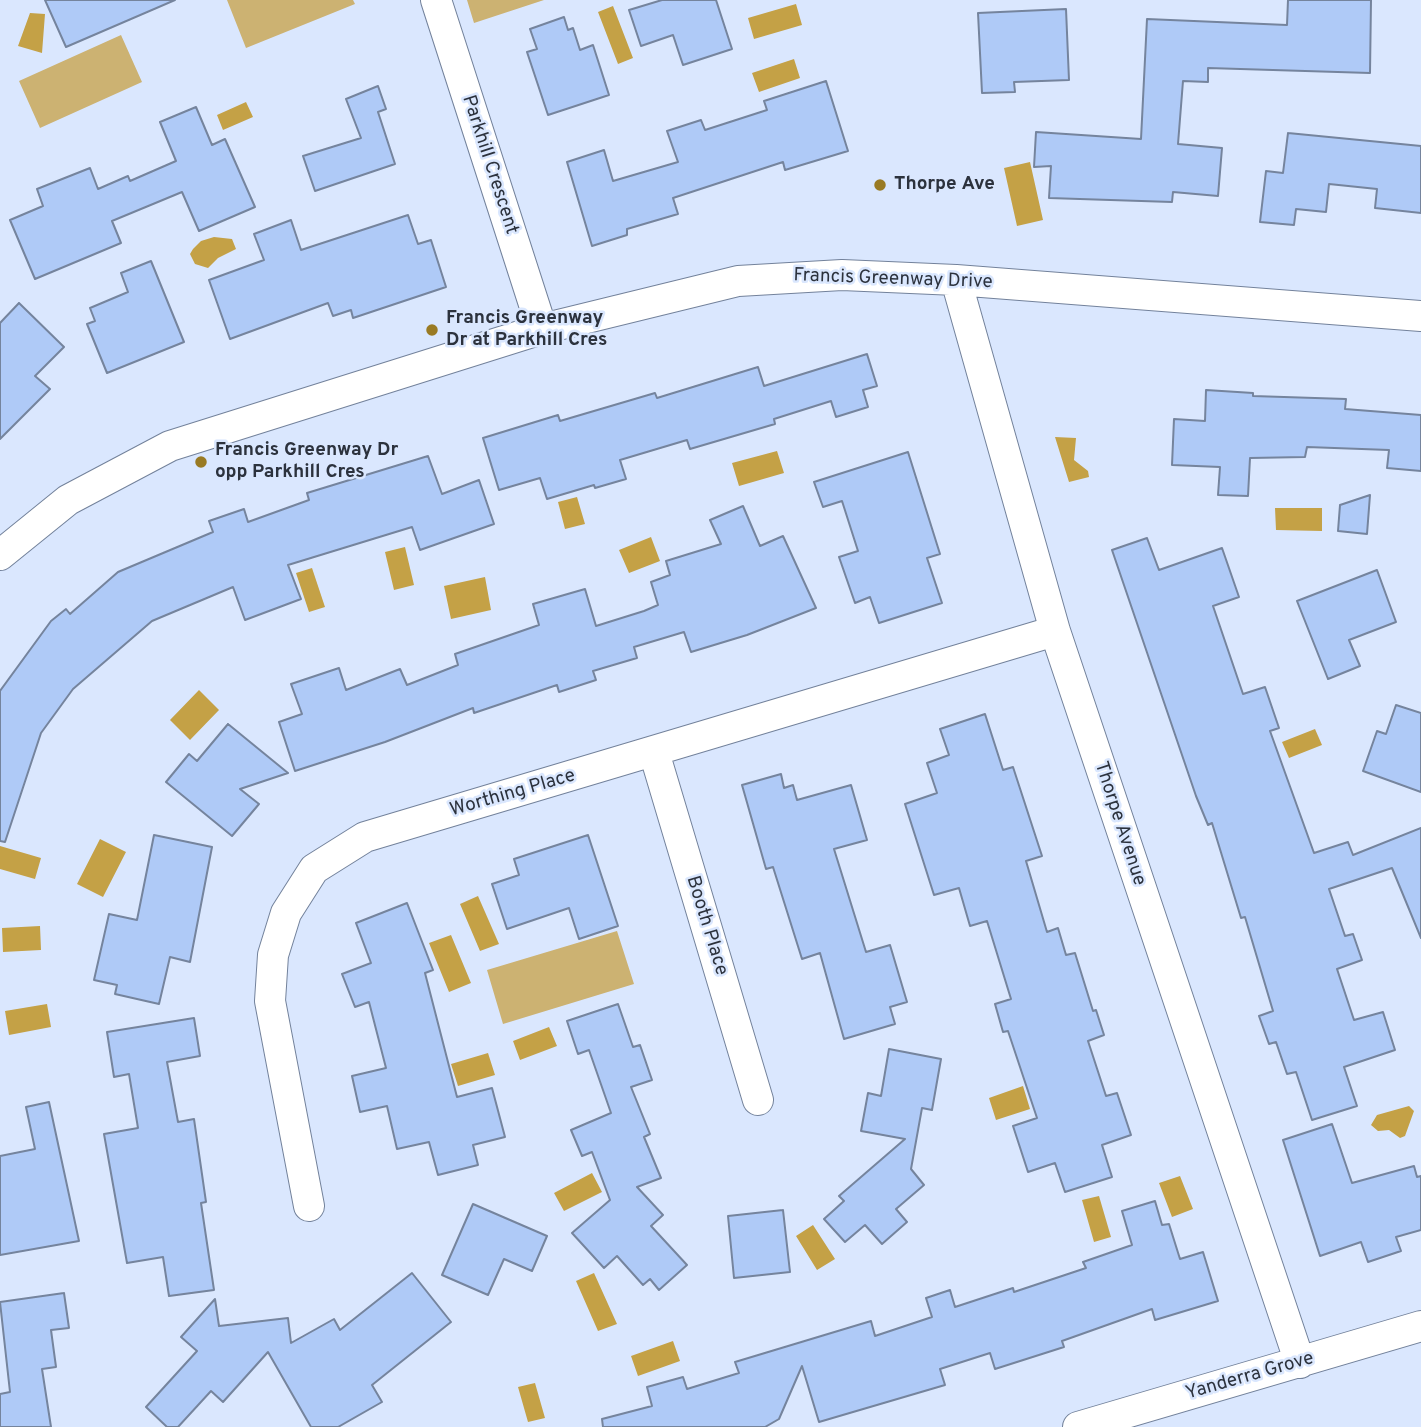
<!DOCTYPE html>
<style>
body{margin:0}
canvas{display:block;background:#dae7fe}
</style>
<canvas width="1421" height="1427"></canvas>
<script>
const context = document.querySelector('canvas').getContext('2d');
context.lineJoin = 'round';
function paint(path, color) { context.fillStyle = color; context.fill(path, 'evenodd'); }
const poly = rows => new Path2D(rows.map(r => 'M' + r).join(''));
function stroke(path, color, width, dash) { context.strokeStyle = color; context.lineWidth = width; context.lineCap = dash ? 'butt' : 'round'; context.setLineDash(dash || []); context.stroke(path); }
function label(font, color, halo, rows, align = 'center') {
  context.font = font + ' Overpass,sans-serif'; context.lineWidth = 5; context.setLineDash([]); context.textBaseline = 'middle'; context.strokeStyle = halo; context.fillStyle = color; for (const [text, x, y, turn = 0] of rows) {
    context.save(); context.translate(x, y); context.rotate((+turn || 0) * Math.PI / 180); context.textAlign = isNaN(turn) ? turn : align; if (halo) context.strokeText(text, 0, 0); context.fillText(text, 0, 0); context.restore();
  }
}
paint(poly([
 [227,0,353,0,355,4,246,48],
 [467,0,544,0,474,23],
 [121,35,142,82,40,128,19,81],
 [617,931,634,984,503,1024,487,970]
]), '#ccb272');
paint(poly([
 [796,4,802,25,754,39,748,18],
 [613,6,633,58,618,64,598,12],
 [30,13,45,14,42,53,18,46],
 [794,59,800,78,759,92,752,73],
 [246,102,253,117,223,130,217,115],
 [1030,162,1043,220,1017,226,1004,168],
 [214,237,232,239,236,249,218,258,208,268,195,264,190,254,193,249,201,241],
 [1055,437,1076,438,1074,460,1088,471,1089,477,1069,482],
 [777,451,784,473,739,486,732,463],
 [577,497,585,524,565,529,558,502],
 [1275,508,1322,508,1322,531,1276,530],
 [651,537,660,561,629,573,619,550],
 [405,547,414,585,394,590,385,552],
 [312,568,325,607,309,612,296,573],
 [485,577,491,610,451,619,444,586],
 [199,690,219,710,190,740,170,720],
 [1315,729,1322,745,1289,758,1282,742],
 [100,839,126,852,103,897,77,884],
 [0,846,41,858,35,879,0,869],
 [478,896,499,944,480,951,460,904],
 [40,926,41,950,3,952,2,928],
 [451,935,471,983,449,992,429,943],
 [47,1004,51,1027,9,1035,5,1011],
 [549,1027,557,1046,520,1060,513,1041],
 [488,1053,495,1075,458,1086,451,1064],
 [1023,1086,1030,1109,996,1120,989,1098],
 [1409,1106,1414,1111,1405,1136,1400,1138,1389,1130,1378,1131,1371,1125,1377,1115],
 [592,1173,602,1192,564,1211,554,1193],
 [1180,1176,1193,1209,1172,1217,1159,1183],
 [1099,1196,1111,1237,1094,1242,1082,1200],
 [813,1225,835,1259,817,1270,796,1236],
 [594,1273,617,1324,598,1331,576,1281],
 [673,1341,680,1361,638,1376,631,1356],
 [535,1383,545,1418,528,1422,518,1387]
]), '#c4a146');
const building = poly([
 [45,0,175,0,66,47,45,0],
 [662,0,716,0,732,49,683,65,673,35,641,46,629,10,662,0],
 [1288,0,1371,0,1370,73,1208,68,1208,82,1183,81,1178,144,1222,148,1218,196,1173,192,1172,202,1049,198,1051,166,1034,167,1036,132,1141,139,1147,19,1287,25,1288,0],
 [1066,9,1069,80,1014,82,1015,92,982,93,978,13,1066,9],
 [564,17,568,30,573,28,580,50,593,45,609,95,548,115,527,52,537,49,530,29,564,17],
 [826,81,848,151,785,170,783,162,673,198,678,214,627,229,627,235,592,246,567,162,604,150,613,181,678,162,667,131,701,120,705,130,767,110,764,101,826,81],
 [378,86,386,109,378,112,395,164,315,191,303,156,361,138,346,99,378,86],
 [196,107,212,145,225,139,255,207,199,231,182,192,112,221,121,243,35,279,10,220,43,206,37,189,90,168,98,189,128,176,130,181,176,161,160,122,196,107],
 [1288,133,1421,146,1421,213,1375,208,1377,189,1329,184,1326,212,1296,209,1294,225,1260,222,1266,171,1283,173,1288,133],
 [408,215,418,244,431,240,446,287,353,318,351,310,333,316,328,303,230,339,209,280,264,260,254,234,291,220,301,250,408,215],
 [151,261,184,342,107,373,87,324,95,321,90,308,128,292,121,273,151,261],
 [19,303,64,347,35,376,50,389,0,439,0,323,19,303],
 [867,354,877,386,863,390,868,407,836,417,831,401,774,419,775,424,690,449,687,440,620,460,626,479,595,488,594,485,547,499,540,478,499,490,483,438,558,415,560,421,655,393,657,398,758,367,764,386,867,354],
 [1206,390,1253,393,1253,396,1346,399,1345,409,1421,415,1421,471,1387,468,1389,450,1307,447,1305,457,1250,458,1248,496,1218,495,1220,467,1172,465,1174,419,1205,421,1206,390],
 [908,452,940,554,927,558,942,603,879,623,870,597,855,603,839,557,858,551,842,501,823,507,814,482,908,452],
 [428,456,442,494,479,480,494,524,420,550,412,527,288,565,301,599,245,620,233,587,152,621,73,689,41,733,5,842,0,841,0,691,51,621,66,609,70,614,118,572,213,532,209,521,244,509,248,522,309,500,307,493,428,456],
 [1370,495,1367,534,1338,531,1340,505,1370,495],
 [743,506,760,546,783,536,816,608,747,635,691,652,684,632,634,647,637,658,593,671,596,680,559,692,557,685,474,713,473,708,385,742,295,771,279,722,302,714,291,684,339,668,346,690,400,669,407,685,458,665,455,654,539,625,533,604,585,589,596,626,644,611,658,605,651,582,670,575,666,561,721,544,710,520,743,506],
 [1147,538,1159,570,1222,548,1239,597,1213,606,1243,694,1265,687,1279,728,1270,731,1314,853,1348,842,1353,855,1421,828,1421,938,1392,868,1329,889,1345,936,1353,934,1362,960,1337,969,1354,1020,1383,1012,1395,1050,1344,1067,1357,1106,1312,1120,1296,1072,1287,1074,1276,1042,1269,1044,1259,1016,1273,1011,1245,917,1241,918,1212,823,1208,825,1196,796,1112,550,1147,538],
 [1377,570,1396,622,1349,640,1360,666,1328,679,1297,601,1377,570],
 [1396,705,1421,713,1421,792,1363,771,1377,731,1386,734,1396,705],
 [985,714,1003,770,1013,767,1042,856,1026,861,1047,932,1058,928,1066,955,1075,953,1093,1011,1096,1010,1104,1035,1088,1041,1106,1096,1117,1093,1131,1135,1102,1145,1112,1177,1065,1192,1055,1163,1028,1172,1013,1126,1037,1118,1008,1031,1003,1032,995,1004,1011,999,987,921,970,926,959,888,934,895,905,804,937,793,927,763,949,755,940,729,985,714],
 [228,724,288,773,240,789,259,804,232,836,166,782,189,754,197,761,228,724],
 [781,774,784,788,793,785,797,800,851,785,867,840,834,849,866,952,890,945,907,1002,890,1007,895,1024,844,1039,820,953,802,959,773,867,766,869,742,785,781,774],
 [154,835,212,847,190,962,170,957,159,1004,115,994,117,985,94,980,109,914,137,920,154,835],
 [588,835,618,926,579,939,569,908,507,929,492,884,519,875,514,859,588,835],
 [407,903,433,970,425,973,457,1097,492,1088,505,1137,473,1145,478,1165,438,1175,429,1142,397,1149,387,1106,360,1112,352,1076,386,1068,369,1002,355,1007,342,974,371,963,356,923,407,903],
 [618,1004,633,1047,640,1045,652,1080,631,1087,650,1134,644,1137,661,1178,637,1187,663,1215,651,1226,687,1265,659,1290,650,1279,643,1285,617,1256,604,1268,572,1233,610,1200,592,1152,582,1156,571,1130,611,1113,589,1050,578,1054,567,1021,618,1004],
 [194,1018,200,1056,167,1062,178,1122,194,1119,206,1202,201,1203,214,1290,169,1296,163,1257,127,1263,104,1134,138,1128,129,1074,114,1077,107,1032,194,1018],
 [889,1049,941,1059,932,1110,922,1108,911,1169,924,1185,896,1209,907,1222,882,1244,865,1225,845,1242,824,1219,844,1201,839,1196,905,1139,861,1131,868,1093,881,1096,889,1049],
 [49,1102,79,1241,0,1255,0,1156,35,1149,26,1107,49,1102],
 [1332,1124,1352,1183,1414,1166,1417,1177,1421,1176,1421,1230,1396,1237,1401,1251,1368,1262,1361,1242,1320,1256,1283,1140,1332,1124],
 [1155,1201,1162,1225,1169,1224,1180,1259,1203,1252,1218,1301,1155,1320,1152,1309,1062,1341,1064,1347,995,1369,990,1353,940,1369,945,1385,819,1422,802,1366,779,1419,765,1427,603,1427,602,1419,652,1406,647,1387,683,1377,687,1389,739,1373,735,1362,871,1321,875,1336,932,1317,926,1298,950,1290,955,1307,1013,1288,1014,1292,1086,1268,1083,1262,1132,1245,1122,1211,1155,1201],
 [473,1204,547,1236,532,1271,504,1259,488,1295,442,1275,473,1204],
 [783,1210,790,1272,734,1278,728,1216,783,1210],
 [412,1273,451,1322,372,1385,382,1402,338,1427,311,1427,268,1352,223,1402,211,1391,178,1427,167,1427,146,1407,197,1351,181,1337,215,1299,219,1326,288,1318,291,1343,334,1319,340,1330,412,1273],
 [64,1293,69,1328,51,1330,56,1367,42,1369,51,1427,0,1427,0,1394,10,1392,0,1302,64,1293]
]);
paint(building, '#afcaf7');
stroke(building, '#75849d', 2);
const minor = poly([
 [436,0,542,329],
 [956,280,1055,631,1300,1363],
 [0,555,68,500,170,446,542,329,738,281,842,275,956,280,1421,316],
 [654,752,758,1100],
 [309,1206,270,1001,273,955,286,913,314,869,365,837,1055,631],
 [1078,1427,1421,1326]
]);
stroke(minor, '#73829b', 32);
stroke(minor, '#fff', 30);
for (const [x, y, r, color] of [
 [880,185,7,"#997a23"],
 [432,330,7,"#997a23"],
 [201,462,7,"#997a23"]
]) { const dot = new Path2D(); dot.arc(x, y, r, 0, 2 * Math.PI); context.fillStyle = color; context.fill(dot); stroke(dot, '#dae7fe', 2.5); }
label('19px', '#2c323d', '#dae7fe', [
 ["Parkhill Crescent",489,165,72],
 ["Francis Greenway Drive",893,280,2],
 ["Worthing Place",513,794,-16],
 ["Thorpe Avenue",1119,824,72],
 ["Booth Place",706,926,73],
 ["Yanderra Grove",1250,1377,-16]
]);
label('bold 19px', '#2c323d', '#dae7fe', [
 ["Thorpe Ave",894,185],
 ["Francis Greenway",446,319],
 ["Dr at Parkhill Cres",446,341],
 ["Francis Greenway Dr",215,451],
 ["opp Parkhill Cres",215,473]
], 'left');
</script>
